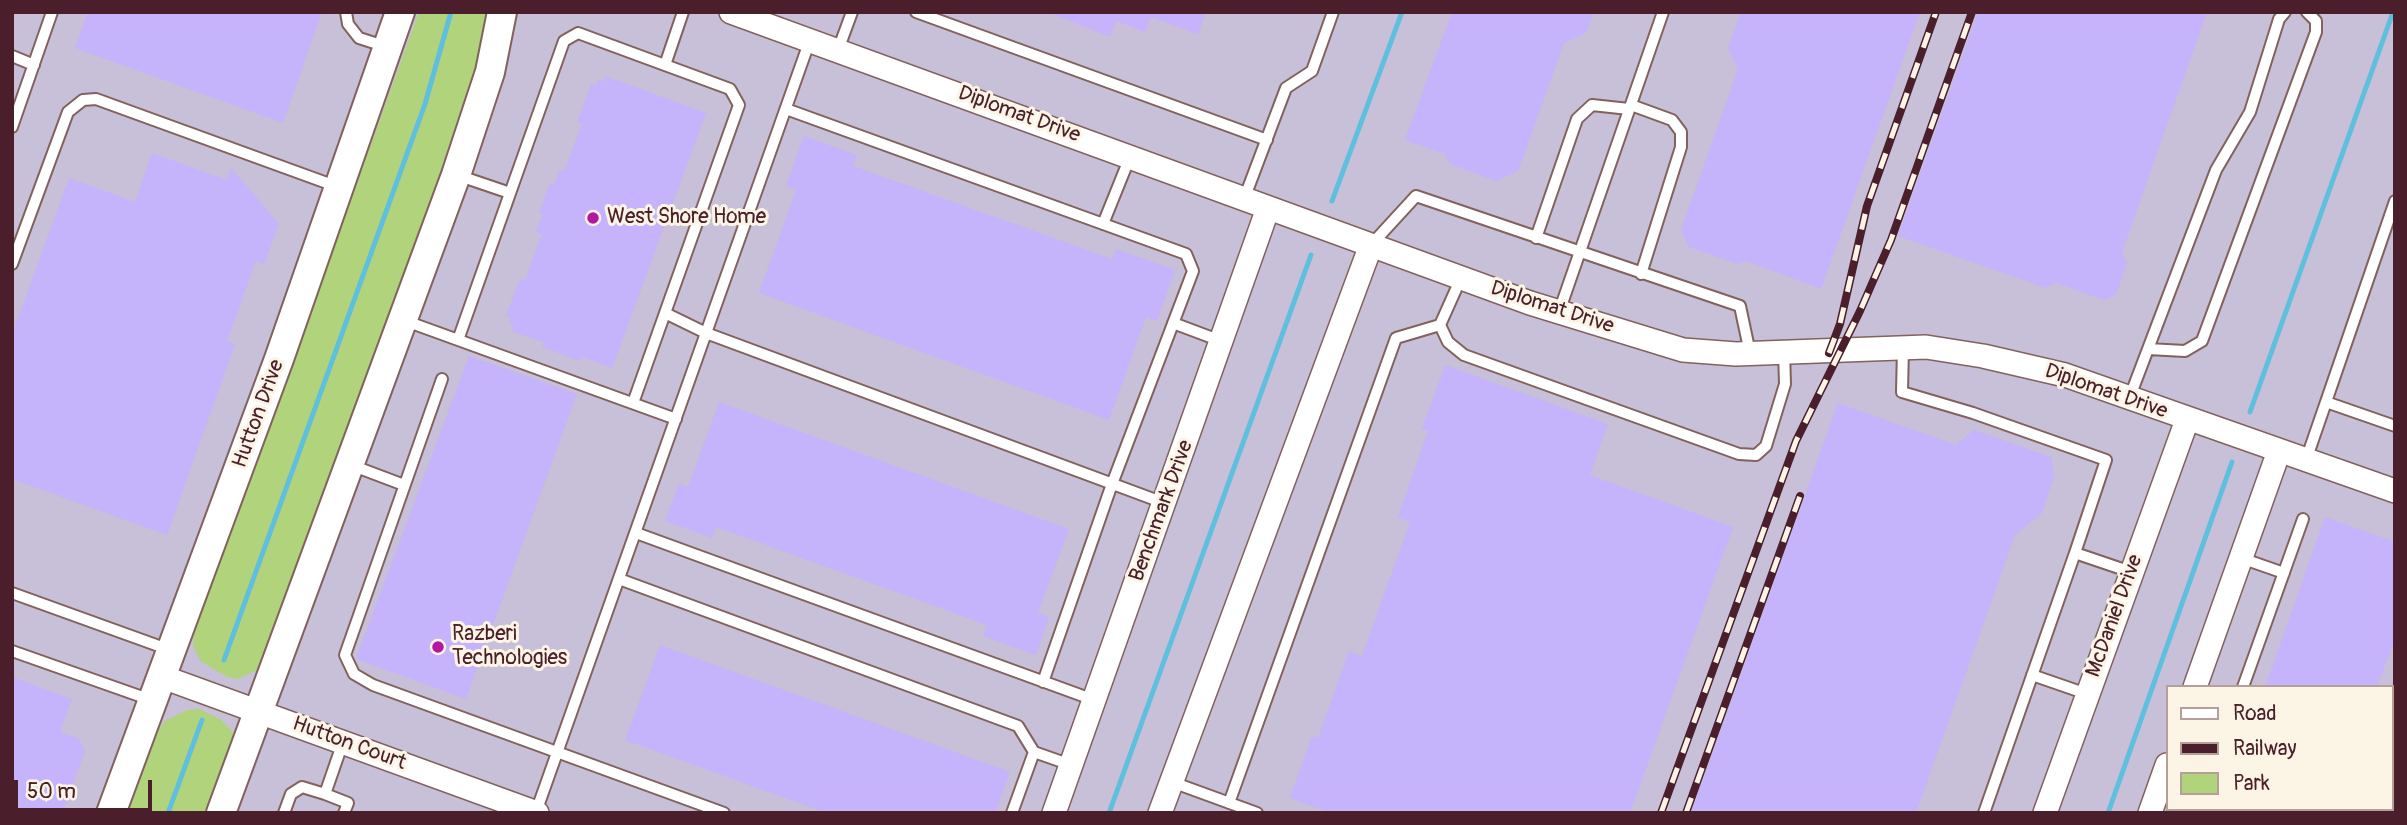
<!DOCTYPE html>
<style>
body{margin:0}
#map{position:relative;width:2407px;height:825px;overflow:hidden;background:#e9deb9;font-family:Pangolin,sans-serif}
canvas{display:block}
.frame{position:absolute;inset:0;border:14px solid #4a1f2b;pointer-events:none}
.legend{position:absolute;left:2166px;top:685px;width:228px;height:126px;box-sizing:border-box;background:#fcf5e5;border:2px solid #b59f9b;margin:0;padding:9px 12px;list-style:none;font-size:21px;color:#4a1f2b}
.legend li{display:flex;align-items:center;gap:14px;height:35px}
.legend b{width:35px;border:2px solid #b59f9b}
.scale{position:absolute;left:14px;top:780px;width:138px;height:32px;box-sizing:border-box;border:4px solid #4a1f2b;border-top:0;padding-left:9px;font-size:21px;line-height:24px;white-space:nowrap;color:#4a1f2b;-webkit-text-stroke:5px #fcf5e5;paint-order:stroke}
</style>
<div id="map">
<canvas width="2407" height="825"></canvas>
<div class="frame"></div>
<ul class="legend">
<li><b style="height:9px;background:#fff"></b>Road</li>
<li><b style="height:9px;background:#4a1f2b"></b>Railway</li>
<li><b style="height:19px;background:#b0d37c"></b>Park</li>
</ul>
<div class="scale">50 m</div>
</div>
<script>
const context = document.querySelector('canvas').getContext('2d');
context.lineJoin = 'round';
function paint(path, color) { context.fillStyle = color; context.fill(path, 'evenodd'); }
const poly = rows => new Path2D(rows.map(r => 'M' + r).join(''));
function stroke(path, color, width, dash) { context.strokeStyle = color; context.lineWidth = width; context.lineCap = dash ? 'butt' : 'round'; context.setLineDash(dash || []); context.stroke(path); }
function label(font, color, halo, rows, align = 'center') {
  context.font = font + ' Pangolin,sans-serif'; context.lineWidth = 6; context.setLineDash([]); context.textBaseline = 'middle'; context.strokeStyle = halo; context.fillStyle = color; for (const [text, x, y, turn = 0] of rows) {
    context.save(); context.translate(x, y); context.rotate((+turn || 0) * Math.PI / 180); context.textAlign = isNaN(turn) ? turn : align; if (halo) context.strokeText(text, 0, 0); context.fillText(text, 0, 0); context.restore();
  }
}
paint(poly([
 [12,12,2395,12,2395,813,12,813],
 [2167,687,2391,687,2391,809,2167,809]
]), '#c8bfd8');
paint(poly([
 [419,12,490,12,478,76,259,669,238,679,227,677,201,661,193,646,194,632],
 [199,709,220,719,232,731,236,741,213,813,128,813,158,731,165,721,187,710]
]), '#b0d37c');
stroke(poly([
 [1332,201,1402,12],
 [2250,412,2393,12],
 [224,660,425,104,451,12],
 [168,813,202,720],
 [1109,813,1311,255],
 [2108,813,2232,462]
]), '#5fc0dd', 5);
paint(poly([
 [88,12,322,12,283,123,75,48],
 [1047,12,1206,12,1198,34,1151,17,1145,32,1116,21,1110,37],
 [1452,12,1594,12,1586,33,1564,43,1518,171,1496,181,1450,164,1445,154,1405,140],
 [1741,12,1920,12,1821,289,1746,261,1738,264,1689,247,1681,230,1738,69,1728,48],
 [1978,12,2207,12,2122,252,2127,263,2116,295,2104,300,2056,283,2046,288,1898,236],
 [605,76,706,113,612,368,582,357,580,361,542,347,544,343,512,331,514,326,509,324,511,318,506,316,520,279,525,281,542,234,536,232,543,214,539,213,550,183,554,185,559,170,564,172,582,123,577,122,591,84,596,86,598,80,603,82],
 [804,136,857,155,853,166,1112,259,1116,249,1175,270,1157,321,1146,317,1109,420,759,293,796,190,786,186],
 [152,153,227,180,231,168,279,224,264,264,256,261,227,341,235,344,167,535,12,479,12,335,69,178,135,202],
 [469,356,577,394,466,699,356,659],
 [1445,365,1608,424,1590,475,1733,527,1630,813,1331,813,1290,798,1312,736,1318,738,1349,651,1362,656,1410,522,1398,517,1428,431,1422,429],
 [719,402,1069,529,1038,613,1049,617,1036,655,983,636,987,625,716,527,712,538,665,521,679,483,688,487],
 [1838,403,1956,445,1974,430,2051,457,2054,477,2042,513,2015,535,1916,813,1691,813],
 [2325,517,2395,542,2395,638,2377,687,2265,687],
 [660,645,1010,772,995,813,827,813,625,740],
 [12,677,72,699,60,732,79,739,85,751,62,813,12,813]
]), '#c5b3fb');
const service = poly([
 [346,12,348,24,359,38,387,47],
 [916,12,1267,140],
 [838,50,852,12],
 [12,56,34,65],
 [665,65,683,12],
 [1631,105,1672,120,1681,132,1681,147,1641,274],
 [786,109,1186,254,1193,271,1112,484,1043,682],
 [12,127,52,12],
 [457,175,510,193],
 [1244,199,1286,88,1312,71,1333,12],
 [1103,224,1130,157],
 [1536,238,1577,119,1592,105,1629,109],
 [1371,245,1416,196,1740,306,1750,353],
 [12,264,68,112,83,100,96,99,338,187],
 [1559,312,1663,12],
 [665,313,706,333,1164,503],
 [403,320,676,419],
 [1173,323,1221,341],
 [1440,325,1448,342,1464,355,1739,454,1756,455,1766,446,1785,384,1784,351],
 [458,340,564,41,578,33,730,89,739,105,633,403],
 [1903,347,1902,392,1973,413,2106,460,2075,553,2131,572],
 [2148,349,2185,351,2202,341,2316,32,2316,21,2307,12],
 [442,379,345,655,354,674,373,685,724,813],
 [2129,399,2216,170,2250,112,2279,19,2285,12],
 [2326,402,2395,201],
 [2306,460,2326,402,2395,426],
 [351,465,404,485],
 [636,533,1094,700],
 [2241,558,2284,573],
 [619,579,1018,726,1034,752,1012,813],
 [12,593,170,650],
 [12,651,151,700],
 [2032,675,2087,694],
 [2243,687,2303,519],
 [343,742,325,794,348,803,344,813],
 [1034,752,1071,765],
 [1172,782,1257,813],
 [1229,803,1396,338,1440,325,1461,278],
 [536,812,810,40],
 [284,813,291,794,302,787,325,794],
 [1984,813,2075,553],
 [2197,813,2198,809]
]);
const minor = poly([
 [731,12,1530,303,1683,350,1736,354,1926,347,1983,356,2065,375,2395,491],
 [160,676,537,813],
 [2195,687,2279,451],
 [1054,813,1268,208],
 [1160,813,1371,245],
 [2045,813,2187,420],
 [2150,813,2167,765]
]);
const tertiary = poly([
 [111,813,279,359,400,12],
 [221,813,456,175,490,72,502,12]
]);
stroke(service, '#82625d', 14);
stroke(minor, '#82625d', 26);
stroke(tertiary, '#82625d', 32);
stroke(service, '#fff', 10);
stroke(minor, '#fff', 23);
stroke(tertiary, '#fff', 28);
const rail = poly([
 [1829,353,1840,324,1867,206,1936,12],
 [1661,813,1796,441,1860,311,1891,240,1972,12],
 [1686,813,1800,496]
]);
stroke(rail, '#4a1f2b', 8);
stroke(rail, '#fcf5e5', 5, [16]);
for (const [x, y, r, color] of [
 [593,218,7,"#b5179e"],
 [438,647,7,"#b5179e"]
]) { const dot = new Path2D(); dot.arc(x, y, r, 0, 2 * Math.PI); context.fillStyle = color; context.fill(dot); stroke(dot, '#fcf5e5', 2.5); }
label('21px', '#4a1f2b', '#fcf5e5', [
 ["Diplomat Drive",1019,115,20],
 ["Diplomat Drive",1552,308,18],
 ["Diplomat Drive",2106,392,19],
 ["Hutton Drive",259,414,-70],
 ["Benchmark Drive",1162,511,-70],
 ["McDaniel Drive",2115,616,-70],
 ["Hutton Court",349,744,20]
]);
label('21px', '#4a1f2b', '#fcf5e5', [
 ["West Shore Home",607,218],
 ["Razberi",452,635],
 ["Technologies",452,659]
], 'left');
</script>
